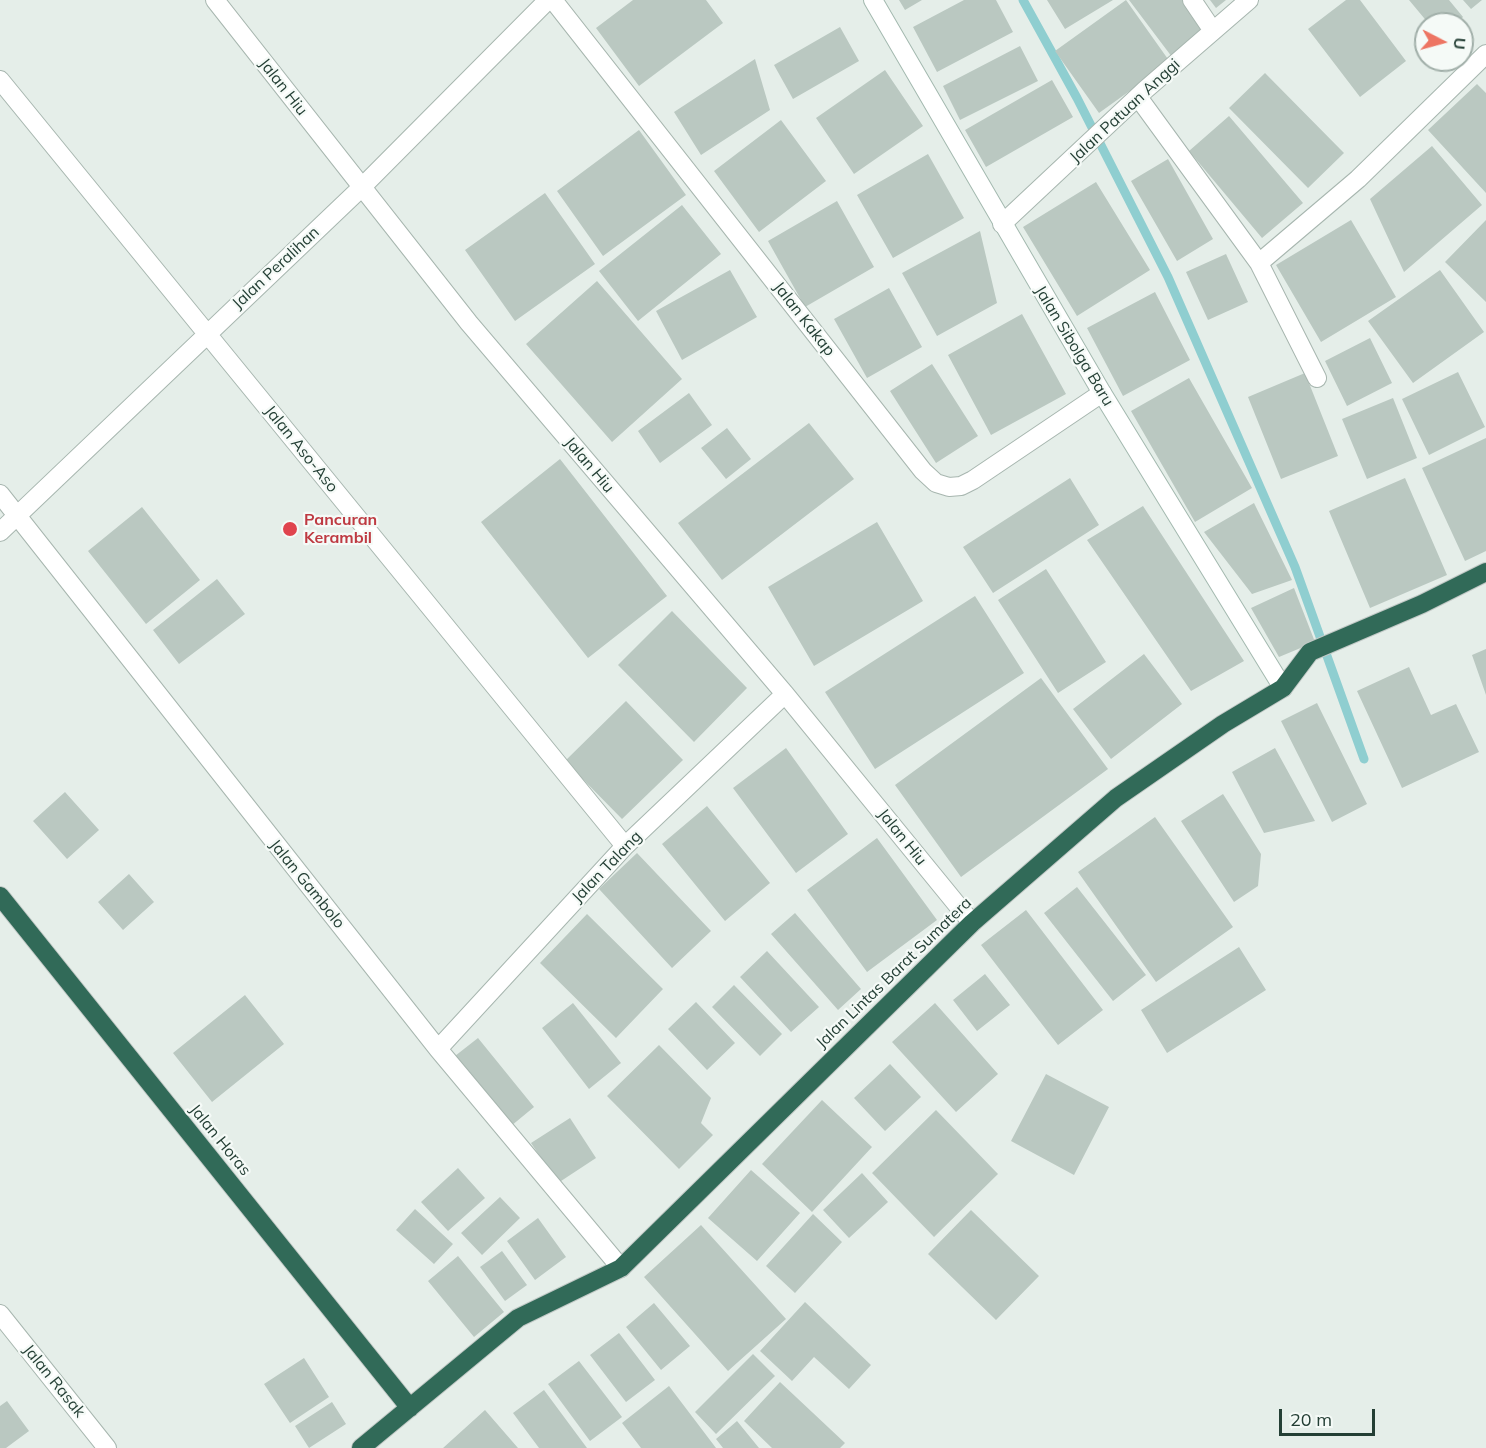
<!DOCTYPE html>
<style>
body{margin:0}
#map{position:relative;width:1486px;height:1448px;overflow:hidden;background:#e5eee9;font-family:Mulish,sans-serif}
canvas{display:block}
.north{position:absolute;left:1414px;top:12px;width:60px;height:60px;box-sizing:border-box;background:#f5faf7;border:2px solid #a1afa9;border-radius:50%;rotate:96deg;font-size:16px;font-weight:700;line-height:24px;text-align:center;color:#243f35}
.north::after{content:'';display:block;margin:auto;width:21px;height:27px;background:#ed7563;clip-path:polygon(50% 0,100% 100%,50% 72%,0 100%)}
.scale{position:absolute;left:1279px;top:1409px;width:96px;height:27px;box-sizing:border-box;border:3px solid #243f35;border-top:0;padding-left:8px;font-size:18px;line-height:21px;white-space:nowrap;color:#243f35;-webkit-text-stroke:4px #f5faf7;paint-order:stroke}
</style>
<div id="map">
<canvas width="1486" height="1448"></canvas>
<div class="north">U</div>
<div class="scale">20 m</div>
</div>
<script>
const context = document.querySelector('canvas').getContext('2d');
context.lineJoin = 'round';
const poly = rows => new Path2D(rows.map(r => 'M' + r).join(''));
function stroke(path, color, width, dash) { context.strokeStyle = color; context.lineWidth = width; context.lineCap = dash ? 'butt' : 'round'; context.setLineDash(dash || []); context.stroke(path); }
function paint(path, color) { context.fillStyle = color; context.fill(path, 'evenodd'); }
function label(font, color, halo, rows, align = 'center') {
  context.font = font + ' Mulish,sans-serif'; context.lineWidth = 4.5; context.setLineDash([]); context.textBaseline = 'middle'; context.strokeStyle = halo; context.fillStyle = color; for (const [text, x, y, turn = 0] of rows) {
    context.save(); context.translate(x, y); context.rotate((+turn || 0) * Math.PI / 180); context.textAlign = isNaN(turn) ? turn : align; if (halo) context.strokeText(text, 0, 0); context.fillText(text, 0, 0); context.restore();
  }
}
stroke(poly([
 [1023,0,1077,98,1168,277,1295,567,1364,759]
]), '#8fced0', 9);
paint(poly([
 [633,0,706,0,723,23,639,86,596,28],
 [899,0,922,0,905,10],
 [964,0,996,0,1013,32,937,72,913,27],
 [1047,0,1113,0,1065,29],
 [1126,0,1170,62,1099,113,1055,51],
 [1129,0,1185,0,1208,31,1172,57],
 [1210,0,1226,0,1216,8],
 [1346,0,1360,0,1406,61,1360,97,1308,29],
 [1409,0,1449,0,1463,17,1455,24,1429,24],
 [1463,0,1482,0,1471,9],
 [840,27,859,61,793,99,774,65],
 [1020,46,1038,81,960,120,943,86],
 [755,59,770,110,701,155,674,112],
 [885,70,923,126,854,174,816,118],
 [1265,73,1344,153,1308,188,1229,108],
 [1052,80,1073,117,986,167,965,130],
 [1477,84,1486,93,1486,193,1428,130],
 [1229,116,1303,203,1262,238,1189,151],
 [781,120,826,181,759,232,714,171],
 [639,130,686,195,603,256,557,191],
 [1432,146,1482,205,1404,272,1370,199],
 [928,154,964,218,893,258,857,195],
 [1168,159,1213,239,1177,261,1131,181],
 [1096,182,1150,270,1077,316,1023,227],
 [545,193,595,264,515,321,465,250],
 [837,201,874,267,805,307,768,241],
 [682,205,721,254,638,321,599,271],
 [1351,220,1396,297,1321,342,1276,265],
 [1486,220,1486,302,1445,262],
 [980,231,997,303,937,336,902,273],
 [1226,254,1248,302,1208,320,1186,272],
 [730,270,757,317,682,360,656,311],
 [1440,270,1484,332,1413,383,1368,321],
 [597,281,682,379,612,442,526,344],
 [889,288,922,347,867,378,834,319],
 [1155,292,1190,360,1123,396,1087,328],
 [1022,314,1066,394,991,435,948,355],
 [1370,338,1392,383,1347,406,1325,361],
 [932,364,978,436,936,463,890,391],
 [1458,372,1485,427,1429,455,1402,399],
 [1305,373,1338,456,1281,479,1248,397],
 [1189,378,1252,488,1195,522,1131,411],
 [689,393,712,425,660,463,638,431],
 [1393,398,1417,458,1367,479,1342,419],
 [809,423,854,479,722,580,678,523],
 [727,428,751,459,726,479,701,448],
 [1486,438,1486,551,1465,561,1422,468],
 [560,459,667,596,588,658,481,522],
 [1070,478,1099,525,993,593,963,547],
 [1405,478,1447,575,1370,608,1329,511],
 [1254,503,1292,580,1252,594,1204,532],
 [1143,506,1244,661,1191,691,1087,540],
 [142,507,200,580,146,624,88,551],
 [877,522,923,601,814,666,768,587],
 [1046,569,1106,662,1058,693,998,600],
 [217,579,245,614,179,664,153,630],
 [1294,588,1315,642,1279,657,1251,608],
 [975,596,1024,673,875,769,825,692],
 [672,611,747,688,694,742,618,665],
 [1486,649,1486,695,1472,655],
 [1144,654,1182,704,1111,759,1073,709],
 [1409,667,1431,715,1456,704,1479,752,1402,788,1357,691],
 [1041,678,1108,769,961,877,895,785],
 [626,701,683,760,622,819,565,761],
 [1317,703,1367,804,1332,822,1281,721],
 [786,748,848,834,796,873,733,788],
 [1275,748,1315,821,1264,833,1232,772],
 [65,792,99,830,67,859,33,821],
 [1223,794,1261,854,1258,886,1234,902,1181,821],
 [707,806,770,883,725,921,662,844],
 [1155,817,1233,927,1156,982,1078,872],
 [877,838,937,920,867,972,807,890],
 [637,853,711,931,672,968,599,889],
 [129,874,154,902,123,930,98,902],
 [1077,887,1146,975,1113,1001,1044,913],
 [1026,910,1103,1010,1058,1045,981,945],
 [795,913,861,989,838,1010,771,934],
 [587,914,663,989,616,1038,540,963],
 [1239,947,1266,990,1167,1053,1141,1010],
 [767,951,819,1007,791,1032,740,977],
 [985,974,1010,1005,977,1031,953,1000],
 [734,985,782,1034,760,1056,712,1007],
 [245,995,284,1044,212,1102,173,1053],
 [696,1002,735,1043,707,1070,668,1029],
 [573,1003,621,1063,589,1089,542,1028],
 [935,1003,998,1074,956,1112,892,1042],
 [478,1038,534,1107,511,1126,455,1056],
 [659,1045,711,1098,701,1123,713,1135,679,1169,607,1096],
 [890,1064,921,1097,885,1131,854,1098],
 [1046,1074,1109,1107,1074,1175,1011,1141],
 [822,1100,872,1147,812,1212,762,1164],
 [936,1110,998,1174,934,1237,872,1173],
 [570,1118,596,1158,558,1183,531,1143],
 [458,1168,485,1198,448,1231,421,1202],
 [751,1170,800,1213,757,1261,708,1218],
 [862,1173,888,1202,849,1238,823,1210],
 [500,1197,520,1218,482,1255,461,1233],
 [415,1209,453,1244,434,1264,396,1230],
 [971,1210,1039,1276,996,1320,928,1254],
 [813,1214,842,1242,795,1293,766,1266],
 [538,1218,566,1257,535,1280,507,1241],
 [701,1225,786,1319,728,1371,644,1277],
 [502,1251,527,1285,505,1301,480,1267],
 [458,1256,504,1312,474,1337,428,1281],
 [805,1302,871,1365,849,1389,814,1357,792,1381,760,1351],
 [654,1303,690,1346,661,1370,626,1327],
 [619,1333,655,1380,626,1402,590,1355],
 [753,1354,775,1376,716,1434,695,1412],
 [304,1358,329,1397,290,1423,264,1384],
 [579,1361,622,1417,590,1441,548,1384],
 [780,1382,845,1443,840,1448,772,1448,744,1421],
 [669,1386,716,1448,641,1448,622,1423],
 [544,1390,587,1448,539,1448,513,1413],
 [7,1401,29,1431,6,1448,0,1448,0,1406],
 [332,1402,346,1424,309,1448,295,1426],
 [485,1410,518,1448,443,1448],
 [737,1421,759,1448,723,1448,716,1439]
]), '#bac8c1');
const street = poly([
 [215,0,469,323,785,694,972,923],
 [553,0,923,471,936,483,949,487,961,486,973,480,1102,393],
 [1192,0,1213,31],
 [0,80,625,846],
 [1138,97,1259,263,1317,378],
 [1002,224,1145,90,1249,0],
 [1259,263,1358,179,1486,54],
 [0,494,438,1049,621,1268],
 [0,532,362,187,548,0],
 [438,1049,625,846,785,694],
 [0,1314,107,1448]
]);
const secondary = poly([
 [873,0,1102,393,1283,688]
]);
const highway = poly([
 [0,896,410,1408],
 [361,1448,518,1318,621,1268,972,923,1116,798,1223,724,1283,688,1310,652,1422,604,1486,572]
]);
stroke(street, '#a7b6af', 20);
stroke(secondary, '#a3b9af', 20);
stroke(highway, '#c2c9c6', 20);
stroke(street, '#fff', 18);
stroke(secondary, '#fff', 18);
stroke(highway, '#316a58', 18);
for (const [x, y, r, color] of [
 [290,529,8,"#e0444e"]
]) { const dot = new Path2D(); dot.arc(x, y, r, 0, 2 * Math.PI); context.fillStyle = color; context.fill(dot); stroke(dot, '#f5faf7', 2); }
label('16px', '#243f35', '#f5faf7', [
 ["Jalan Hiu",283,87,52],
 ["Jalan Patuan Anggi",1125,111,-43],
 ["Jalan Peralihan",276,268,-43],
 ["Jalan Kakap",804,319,52],
 ["Jalan Sibolga Baru",1074,346,59],
 ["Jalan Aso-Aso",301,449,51],
 ["Jalan Hiu",589,465,50],
 ["Jalan Hiu",902,837,51],
 ["Jalan Talang",607,867,-46],
 ["Jalan Gambolo",307,884,51],
 ["Jalan Lintas Barat Sumatera",894,973,-44],
 ["Jalan Horas",220,1140,51],
 ["Jalan Rasak",54,1381,51]
]);
label('bold 16px', '#be3a42', '#f5faf7', [
 ["Pancuran",304,520],
 ["Kerambil",304,538]
], 'left');
</script>
